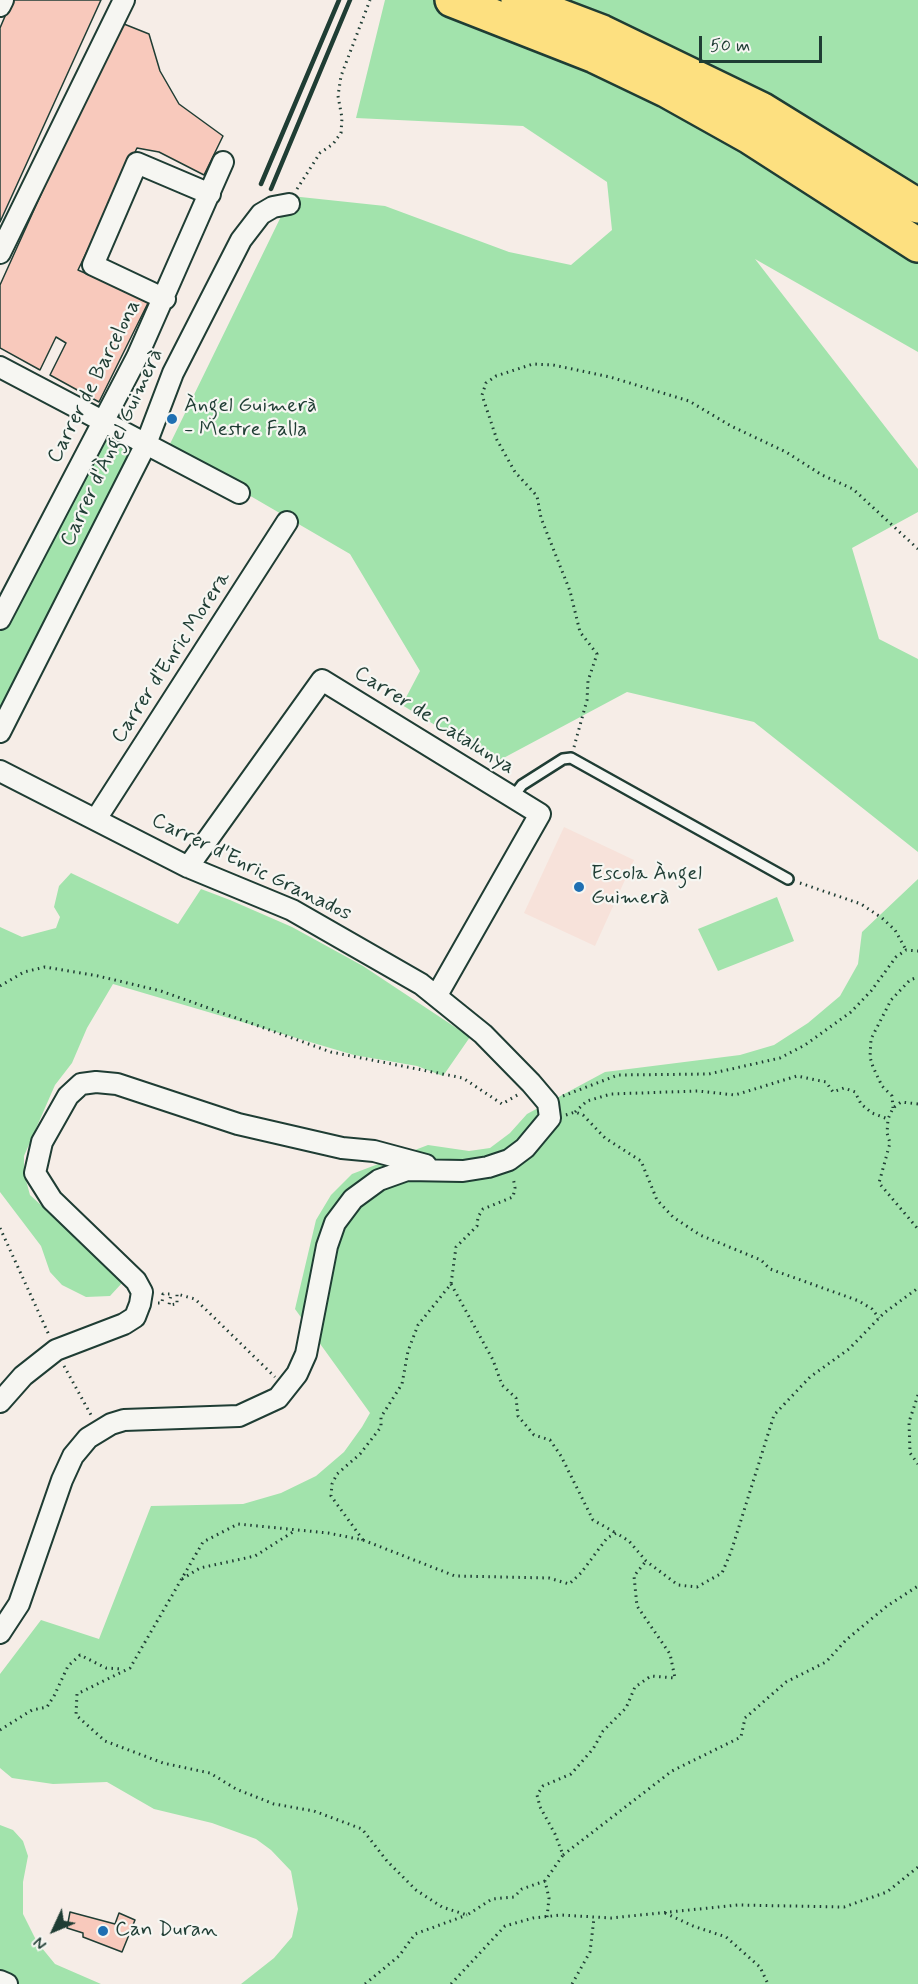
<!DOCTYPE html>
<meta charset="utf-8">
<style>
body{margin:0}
#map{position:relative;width:918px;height:1984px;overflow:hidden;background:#f6ede7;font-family:Mynerve,sans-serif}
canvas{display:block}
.north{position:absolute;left:24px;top:1900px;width:60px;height:60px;-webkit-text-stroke:4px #f6f6f2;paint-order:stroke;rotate:226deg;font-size:16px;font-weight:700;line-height:24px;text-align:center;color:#1f3d34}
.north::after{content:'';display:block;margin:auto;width:21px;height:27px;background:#1f3d34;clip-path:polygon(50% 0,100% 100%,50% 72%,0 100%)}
.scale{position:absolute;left:699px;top:36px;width:123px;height:27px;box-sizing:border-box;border:3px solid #1f3d34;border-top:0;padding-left:8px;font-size:18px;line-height:21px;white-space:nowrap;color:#1f3d34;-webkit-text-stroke:4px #f6f6f2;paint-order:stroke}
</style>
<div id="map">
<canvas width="918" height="1984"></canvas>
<div class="north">N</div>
<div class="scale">50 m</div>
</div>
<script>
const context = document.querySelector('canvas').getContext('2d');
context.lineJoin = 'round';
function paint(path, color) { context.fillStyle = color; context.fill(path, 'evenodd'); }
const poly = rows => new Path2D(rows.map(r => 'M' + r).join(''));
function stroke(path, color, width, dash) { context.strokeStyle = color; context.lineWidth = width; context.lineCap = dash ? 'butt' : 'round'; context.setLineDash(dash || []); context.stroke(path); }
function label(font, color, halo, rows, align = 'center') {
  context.font = font + ' Mynerve,sans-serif'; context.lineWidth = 4.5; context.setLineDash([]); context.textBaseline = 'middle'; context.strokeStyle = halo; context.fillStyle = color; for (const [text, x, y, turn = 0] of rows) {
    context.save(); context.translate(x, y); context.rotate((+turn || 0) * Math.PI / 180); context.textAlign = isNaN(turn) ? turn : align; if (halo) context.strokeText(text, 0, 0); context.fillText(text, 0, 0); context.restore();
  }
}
paint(poly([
 [564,827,634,860,595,946,524,913]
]), '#f7e2da');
paint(poly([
 [385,0,918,0,918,352,755,259,918,469,918,512,852,548,879,639,918,659,918,852,754,722,627,692,496,762,402,705,420,671,350,554,168,448,291,196,385,206,509,252,571,265,612,230,607,182,523,126,356,118],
 [102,421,146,444,0,716,0,623],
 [71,873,178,924,201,889,230,900,292,927,363,966,470,1037,443,1076,417,1066,354,1055,113,984,87,1028,72,1063,55,1085,24,1156,24,1173,30,1195,119,1277,122,1283,110,1296,86,1297,62,1285,50,1272,41,1246,0,1192,0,927,22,937,56,928,60,917,54,907,59,886],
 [918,879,918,1984,241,1984,274,1958,292,1937,298,1909,291,1871,271,1850,256,1839,212,1823,154,1809,107,1782,53,1784,12,1778,0,1768,0,1674,41,1620,99,1639,151,1506,243,1504,281,1493,316,1476,344,1452,362,1427,370,1413,295,1309,316,1220,331,1195,352,1174,428,1145,469,1151,490,1148,510,1133,527,1114,605,1072,740,1055,774,1045,808,1023,840,996,858,964,862,932],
 [777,897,794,941,718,971,698,929],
 [0,1825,13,1830,23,1841,28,1856,23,1882,23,1914,37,1942,55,1964,101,1984,0,1984]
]), '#a2e3ac');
const building = poly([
 [12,0,101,0,0,222,0,28,12,0],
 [119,22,149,34,160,71,179,104,223,136,204,175,159,152,137,148,78,270,149,301,99,402,50,375,66,343,56,337,40,370,0,348,0,285,119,22],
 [70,1912,115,1924,119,1913,135,1920,122,1952,83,1937,83,1933,67,1928,70,1912]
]);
paint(building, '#f8c9bc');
stroke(building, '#1f3d34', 1.5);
const lane = poly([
 [513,797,522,785,563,759,571,758,788,879]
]);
const street = poly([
 [0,6,3,0],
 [0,253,124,0],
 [165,299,93,265,137,163,210,194],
 [0,367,239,493],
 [0,619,137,357,223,162],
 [0,732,146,444,173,373,241,240,261,214,273,207,289,204],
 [0,771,188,867,292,910,421,984,483,1034,531,1083,548,1103,550,1118,525,1148,509,1160,488,1167,463,1171,407,1170,379,1180,353,1199,335,1223,327,1246,306,1354,297,1374,278,1398,239,1416,124,1420,111,1424,88,1438,73,1456,62,1480,19,1604,0,1633],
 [96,819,287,522],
 [188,867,322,680,540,814,437,995],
 [0,1402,23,1376,56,1350,124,1324,135,1317,140,1304,142,1292,136,1281,52,1200,35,1173,42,1142,68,1096,81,1084,96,1082,117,1084,238,1124,342,1148,374,1151,426,1165],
 [0,1981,7,1984]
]);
const highway = poly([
 [452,0,595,56,666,90,750,137,918,245],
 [518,0,602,32,761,109,918,206]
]);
stroke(lane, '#1f3d34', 14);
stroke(street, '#1f3d34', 24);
stroke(highway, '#1f3d34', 38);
stroke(poly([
 [297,189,320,153,333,144,341,133,342,118,338,96,341,76,370,0],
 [574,747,587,700,588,681,597,654,580,632,570,591,541,518,537,496,515,472,497,440,482,395,486,383,496,376,533,364,553,365,610,377,689,401,731,426,786,452,822,475,853,489,918,549],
 [800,883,861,904,882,918,895,930,906,950],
 [0,986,24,972,45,967,98,976,161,991,331,1052,463,1078,502,1104,519,1094],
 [563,1096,618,1075,709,1074,780,1058,805,1045,851,1012,871,991,896,957,906,950,918,951],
 [918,1104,901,1102,893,1108,888,1119,887,1133,890,1143,879,1183,918,1229],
 [893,1108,892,1096,882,1086,873,1067,870,1057,871,1039,891,1000,910,980,918,977],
 [575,1112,587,1101,611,1094,698,1091,735,1095,797,1076,826,1082,833,1092,844,1088,855,1092,861,1104,872,1113,888,1119],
 [566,1115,575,1112,583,1115,605,1138,641,1161,657,1200,673,1217,700,1235,761,1260,770,1269,859,1301,872,1309,879,1318],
 [0,1228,49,1335],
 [451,1284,493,1360,502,1385,516,1398,518,1416,534,1435,550,1440,561,1456,593,1520,616,1533],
 [158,1303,162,1303,163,1294,171,1294,169,1305,177,1304,177,1294,195,1299,275,1377],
 [64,1366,91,1415],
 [918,1395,909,1422,910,1453,918,1464],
 [363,1540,331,1496,332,1484,337,1474,360,1454,381,1427,381,1417,402,1384,408,1351,418,1325,451,1284,456,1247,477,1226,478,1217,483,1209,513,1197,515,1188,513,1177],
 [182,1579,200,1568,255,1556,296,1530],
 [0,1730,32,1710,47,1707,54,1696,68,1666,80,1655,106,1668,121,1669],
 [563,1855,672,1771,741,1737,745,1718,786,1682,826,1662,846,1640,887,1606,918,1586],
 [545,1881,522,1889,514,1897,492,1899,467,1915,442,1907,416,1890,387,1861,362,1829,314,1811,274,1804,236,1789,210,1773,163,1763,105,1741,76,1715,77,1694,130,1668,203,1542,238,1524,328,1533,363,1540,455,1576,549,1578,569,1584,581,1573,607,1538,616,1533,629,1541,646,1561,678,1585,697,1587,722,1573,731,1552,774,1415,810,1377,849,1349,884,1313,918,1288],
 [665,1913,693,1926,726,1937,760,1967,768,1984],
 [547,1917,549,1898,545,1881,563,1855,555,1834,540,1807,537,1795,543,1786,571,1774,593,1749,603,1731,626,1708,635,1687,651,1676,675,1678,670,1654,637,1606,634,1576,646,1561],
 [365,1984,399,1956,415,1934,467,1915],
 [451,1984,505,1926,533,1918,561,1915,611,1918,738,1905,844,1907,887,1892,918,1867],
 [572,1984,590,1952,594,1918]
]), '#1f3d34', 3, [1.5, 4.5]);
stroke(lane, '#f6f6f2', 9);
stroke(street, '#f6f6f2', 20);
stroke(highway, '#fde080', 33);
stroke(poly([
 [261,184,339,0],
 [271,189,350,0]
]), '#1f3d34', 4.5);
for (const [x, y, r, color] of [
 [172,419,6,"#1f6fb2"],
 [579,887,6,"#1f6fb2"],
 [103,1931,6,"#1f6fb2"]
]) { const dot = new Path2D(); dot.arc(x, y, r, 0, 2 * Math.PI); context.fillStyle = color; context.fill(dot); stroke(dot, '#f6f6f2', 2); }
label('21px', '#1f3d34', '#f6f6f2', [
 ["Carrer de Barcelona",95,382,-63],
 ["Carrer d'Àngel Guimerà",113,448,-65],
 ["Carrer d'Enric Morera",172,658,-57],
 ["Carrer de Catalunya",434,721,32],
 ["Carrer d'Enric Granados",251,868,26]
]);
label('21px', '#1f3d34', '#f6f6f2', [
 ["Àngel Guimerà",184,407],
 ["- Mestre Falla",184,431],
 ["Escola Àngel",591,875],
 ["Guimerà",591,899],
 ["Can Duran",115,1931]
], 'left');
</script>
